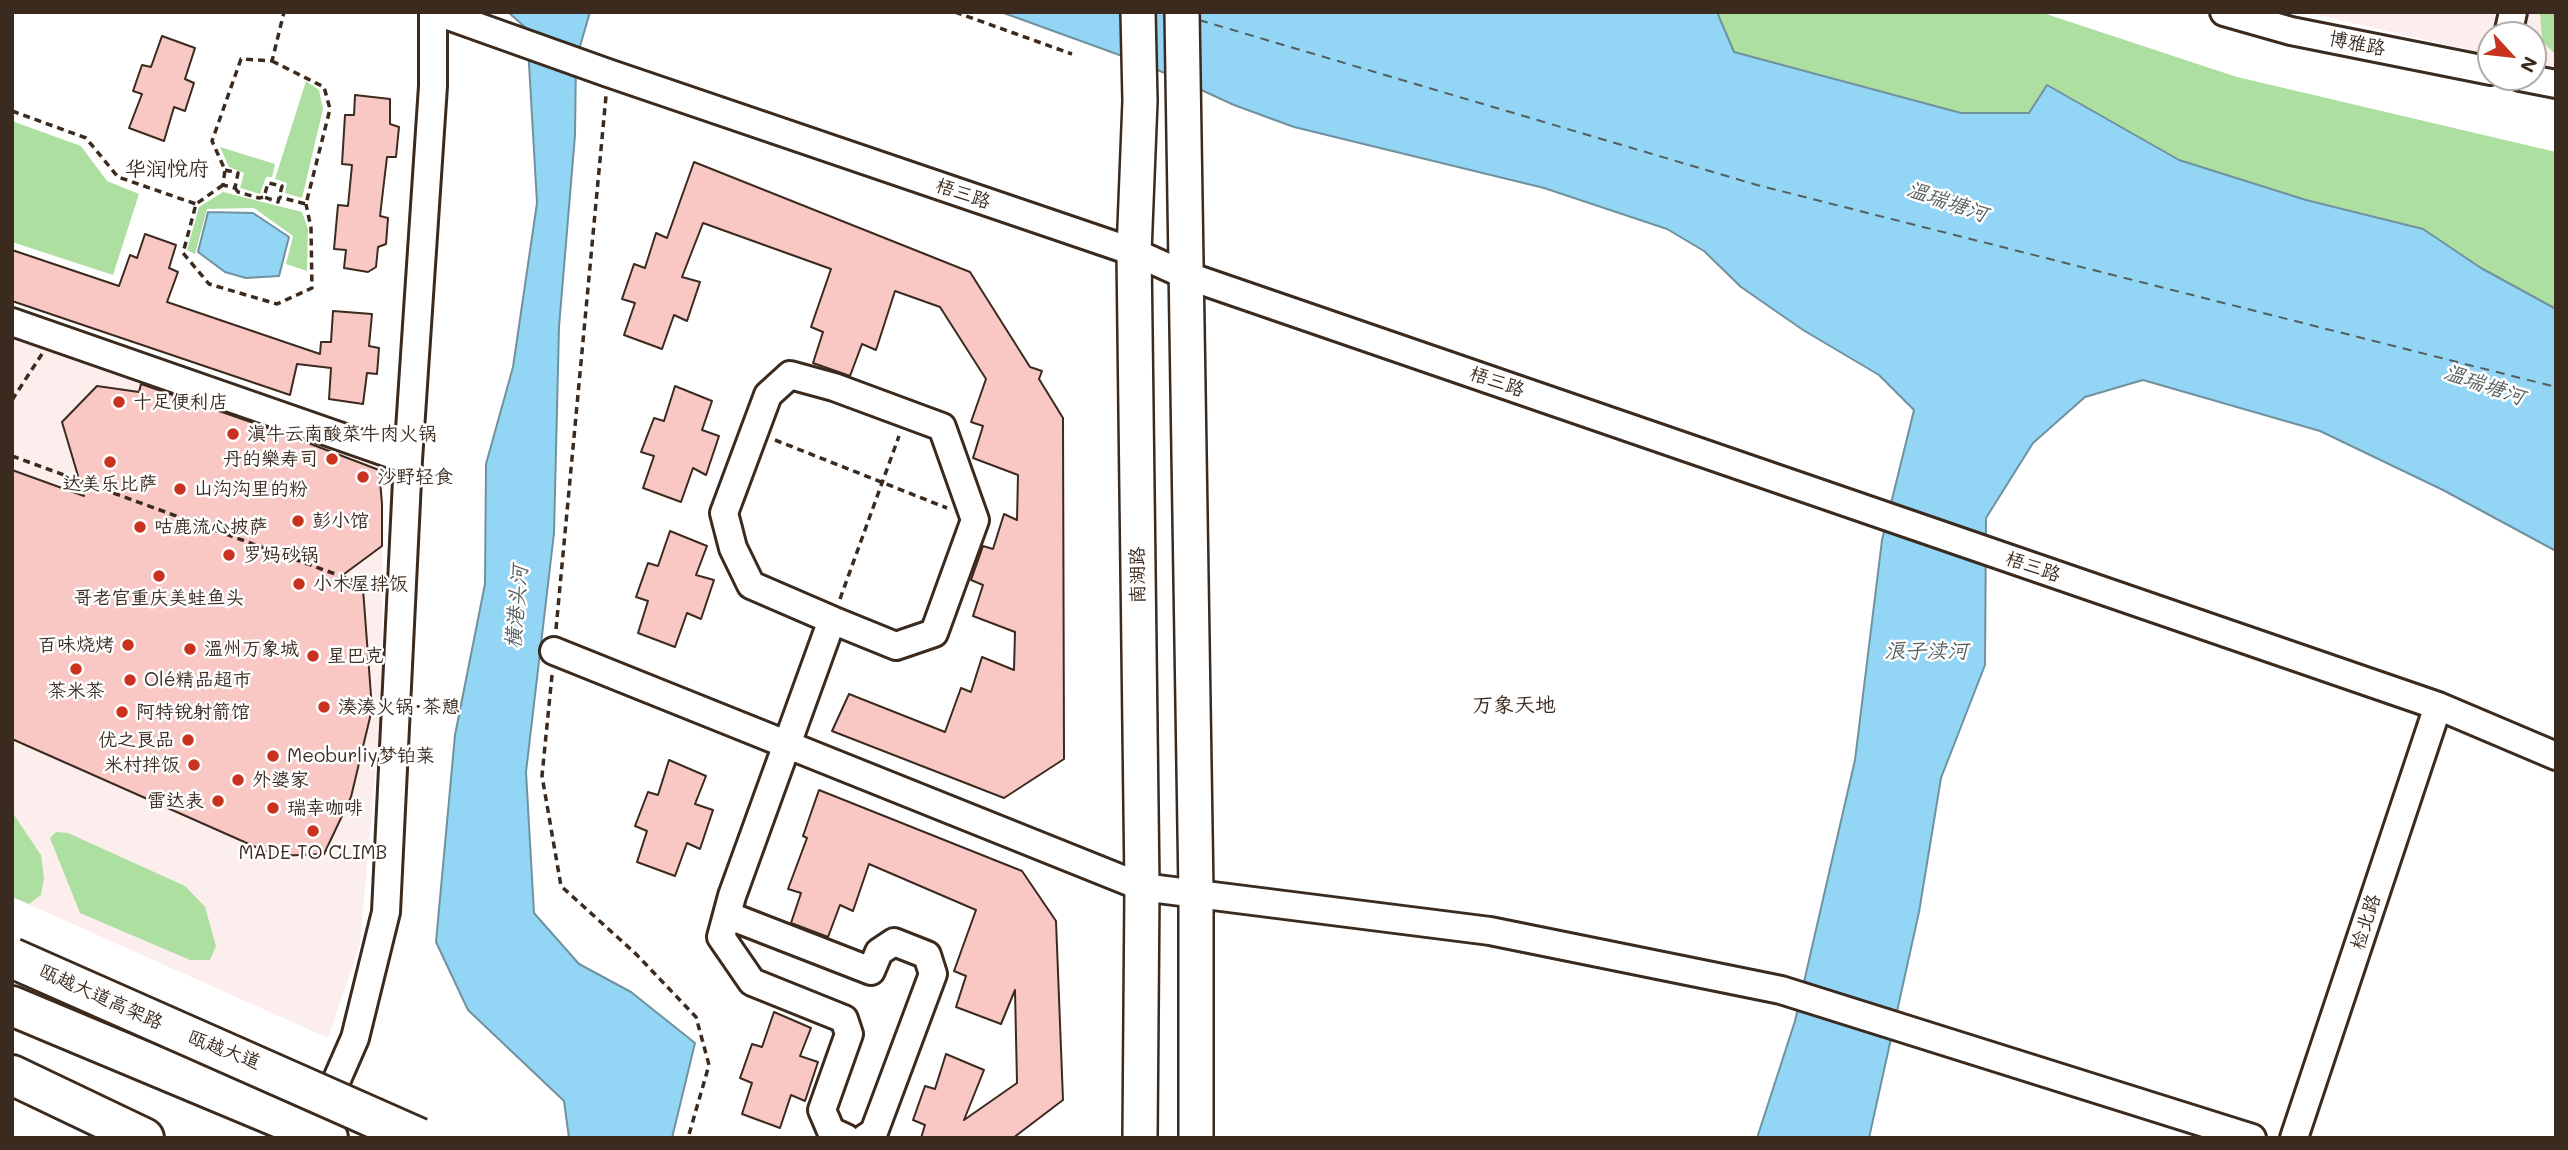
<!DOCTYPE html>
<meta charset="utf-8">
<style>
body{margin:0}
#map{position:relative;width:2568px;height:1150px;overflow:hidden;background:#fff;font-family:Mali,sans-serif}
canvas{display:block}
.frame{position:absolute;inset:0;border:14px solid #3b2a1e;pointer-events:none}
.north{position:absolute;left:2477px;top:21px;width:70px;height:70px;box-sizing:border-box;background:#fff;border:2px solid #b1aaa5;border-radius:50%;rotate:117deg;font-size:19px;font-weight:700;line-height:28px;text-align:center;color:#3b2a1e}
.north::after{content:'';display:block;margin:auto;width:24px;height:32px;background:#c8321e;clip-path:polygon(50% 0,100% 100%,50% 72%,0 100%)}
</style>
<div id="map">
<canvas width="2568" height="1150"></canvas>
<div class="frame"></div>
<div class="north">N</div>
</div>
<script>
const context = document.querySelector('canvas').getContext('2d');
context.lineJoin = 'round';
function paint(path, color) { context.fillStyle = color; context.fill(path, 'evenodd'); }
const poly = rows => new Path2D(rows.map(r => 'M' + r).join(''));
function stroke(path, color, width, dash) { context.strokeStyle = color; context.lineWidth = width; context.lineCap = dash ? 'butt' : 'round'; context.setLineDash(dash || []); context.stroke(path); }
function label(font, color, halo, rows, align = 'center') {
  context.font = font + ' Mali,"LXGW WenKai TC",sans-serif'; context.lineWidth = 5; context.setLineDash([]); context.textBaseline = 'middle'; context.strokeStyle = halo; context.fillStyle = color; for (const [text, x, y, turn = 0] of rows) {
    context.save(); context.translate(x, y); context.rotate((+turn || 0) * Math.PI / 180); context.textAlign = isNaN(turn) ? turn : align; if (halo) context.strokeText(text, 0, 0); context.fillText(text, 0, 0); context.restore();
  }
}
paint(poly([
 [2305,12,2556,12,2556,70,2533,65,2533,35,2491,35,2491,55],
 [12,309,383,439,382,699,360,944,328,1038,12,897]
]), '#fdeeee');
paint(poly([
 [1717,12,2040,12,2237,77,2556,152,2556,309,2481,268,2423,229,2306,200,2179,160,2047,85,2029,113,1961,113,1734,52],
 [2540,12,2556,12,2556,55,2542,41],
 [306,81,319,90,323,109,302,198,285,193,287,183,275,179],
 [12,121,81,146,107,181,139,194,113,275,12,242],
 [220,147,275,164,272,177,266,177,260,194,240,188,244,173,229,167],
 [223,192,302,212,308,229,307,271,286,264,293,236,254,208,207,209,195,254,187,250,199,207],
 [12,812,41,855,44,878,41,895,29,904,12,897],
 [56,832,68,833,185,886,205,907,216,946,210,960,190,960,80,913,50,838]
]), '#addfa0');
const water = poly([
 [508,12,590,12,576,60,575,135,559,327,554,533,526,772,534,913,579,964,631,992,695,1043,672,1138,569,1138,564,1101,468,1010,436,942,455,735,485,584,486,464,513,367,537,203,527,29,508,12],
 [1001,12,1717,12,1734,52,1961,113,2029,113,2047,85,2179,160,2306,200,2423,229,2481,268,2556,309,2556,551,2443,490,2320,431,2143,380,2085,397,2033,443,1986,518,1985,665,1941,778,1919,912,1869,1138,1757,1138,1795,1021,1855,760,1882,540,1914,410,1879,375,1803,330,1741,287,1704,251,1667,229,1544,188,1294,127,1234,105,1147,65,1001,12],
 [208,212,253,213,289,237,279,276,246,278,225,272,198,252,208,212]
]);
paint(water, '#93d5f4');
stroke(water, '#70919e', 2);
stroke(poly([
 [1199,20,1757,185,2556,387]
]), '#555d5e', 2, [9, 7]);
const building = poly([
 [162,36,195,48,185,79,194,83,185,111,174,107,164,141,129,128,142,94,133,91,142,65,151,67,162,36],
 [355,95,390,99,390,124,399,127,396,157,387,157,380,216,388,218,386,244,378,247,376,267,368,272,344,268,346,250,334,249,338,205,348,206,352,165,342,164,345,115,354,115,355,95],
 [694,162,970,272,1030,367,1042,371,1039,379,1063,418,1064,759,1004,798,832,731,849,694,945,732,961,688,971,692,982,657,1014,670,1015,632,973,616,983,585,971,580,983,546,993,549,1004,514,1017,520,1018,475,973,458,983,426,971,422,986,379,940,307,895,291,876,350,862,344,850,376,813,363,823,332,811,327,831,269,703,223,682,277,700,282,687,321,674,315,662,349,624,335,635,303,622,299,634,264,645,268,656,233,667,238,694,162],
 [145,234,176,245,169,268,178,272,167,302,320,354,321,342,331,342,333,311,372,314,369,346,379,348,377,374,367,373,363,404,329,399,331,368,297,364,290,395,12,301,12,250,119,286,130,255,137,258,145,234],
 [141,384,274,430,379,470,382,504,382,546,336,580,363,589,372,709,351,797,324,854,276,856,12,739,12,470,84,496,62,422,97,386,139,392,141,384],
 [675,386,712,401,702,430,719,436,706,475,693,468,681,502,643,488,654,456,641,452,654,418,664,421,675,386],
 [670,531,707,546,696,575,714,580,701,619,687,613,675,647,638,633,648,601,636,597,648,563,658,566,670,531],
 [669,760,706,776,695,804,713,810,700,849,687,843,675,876,637,862,647,831,635,826,648,792,658,795,669,760],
 [819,790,1022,871,1056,921,1063,1100,1013,1138,921,1138,925,1125,913,1120,925,1086,935,1089,946,1054,984,1070,964,1120,1017,1083,1015,990,1001,1024,956,1007,966,976,954,971,976,910,869,864,853,911,840,905,828,937,791,923,801,893,788,889,807,838,803,836,819,790],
 [774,1012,811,1028,800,1056,818,1062,805,1101,791,1095,780,1128,742,1114,752,1083,740,1078,752,1044,762,1047,774,1012]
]);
paint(building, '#f9c8c5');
stroke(building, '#3b2a1e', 2);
const minor = poly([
 [437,12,608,73,1134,252,1185,275,2438,706,2556,756],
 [2224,12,2291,31,2491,71],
 [2508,35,2513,12],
 [2520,77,2556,84],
 [12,322,408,460],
 [832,620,751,585,733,548,724,513,768,395,790,375,834,387,942,427,975,520,934,633,896,646,832,620,732,896,721,937,752,982,844,1019,849,1034,822,1110,831,1131,846,1138],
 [554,651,1142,887,1490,931,1781,990,2252,1138],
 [727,915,871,971,879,952,894,942,927,955,933,974,874,1132,865,1138],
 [331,1093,355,1038,386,912,408,460,433,86,433,12],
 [2294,1138,2438,706]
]);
const major = poly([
 [1138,12,1140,101,1134,252,1142,887,1140,1138],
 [1182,12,1196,892,1196,1138]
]);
const highway = poly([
 [12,1006,328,1138],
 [12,1075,144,1138]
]);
stroke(minor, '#3b2a1e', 32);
stroke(major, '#3b2a1e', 38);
stroke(highway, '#3b2a1e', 44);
stroke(poly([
 [955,12,1072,54],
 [272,61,324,87,330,109,306,204,279,197],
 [12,111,86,138,118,177,196,204],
 [225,170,238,173,235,188,223,185,225,170,212,141,241,59,272,61,284,12],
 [223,185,196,204,183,253,209,284,277,304,312,288,311,228,306,204],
 [235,188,238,192,259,198,264,197,268,183,282,186,278,202,264,197],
 [12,400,42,354],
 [775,440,947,508],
 [12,456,379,590],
 [840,599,899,436],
 [556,629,606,96],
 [552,675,542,776,561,886,636,954,696,1017,709,1065,688,1138]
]), '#3b2a1e', 3.5, [7, 5]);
stroke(minor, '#fff', 26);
stroke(major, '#fff', 33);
stroke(highway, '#fff', 38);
const highwayBridge = poly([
 [12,958,419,1138]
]);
stroke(highwayBridge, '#3b2a1e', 44, []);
stroke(highwayBridge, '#fff', 38);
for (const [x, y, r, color] of [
 [119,402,7,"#c8321e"],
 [233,434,7,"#c8321e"],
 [332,459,7,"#c8321e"],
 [110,462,7,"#c8321e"],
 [363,477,7,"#c8321e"],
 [180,489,7,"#c8321e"],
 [298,521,7,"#c8321e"],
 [140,527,7,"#c8321e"],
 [229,555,7,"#c8321e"],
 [159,576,7,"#c8321e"],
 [299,584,7,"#c8321e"],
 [128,645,7,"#c8321e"],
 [190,649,7,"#c8321e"],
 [313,656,7,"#c8321e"],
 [76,669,7,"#c8321e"],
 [130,680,7,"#c8321e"],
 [324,707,7,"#c8321e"],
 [122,712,7,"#c8321e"],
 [188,740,7,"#c8321e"],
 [273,756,7,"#c8321e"],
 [194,765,7,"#c8321e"],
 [238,780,7,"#c8321e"],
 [218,801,7,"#c8321e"],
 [273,808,7,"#c8321e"],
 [313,831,7,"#c8321e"]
]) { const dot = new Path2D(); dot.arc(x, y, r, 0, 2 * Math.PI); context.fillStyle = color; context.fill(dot); stroke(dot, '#fff', 2.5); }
label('19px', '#3b2a1e', '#fff', [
 ["博雅路",2357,44,11],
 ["梧三路",963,194,19],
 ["梧三路",1497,382,19],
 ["梧三路",2033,567,19],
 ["南湖路",1138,575,-91],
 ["检北路",2366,922,-72],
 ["瓯越大道高架路",101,997,24],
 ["瓯越大道",224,1050,21]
]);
label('19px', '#3b2a1e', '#fff', [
 ["十足便利店",133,402],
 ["滇牛云南酸菜牛肉火锅",247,434],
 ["丹的樂寿司",318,459,"right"],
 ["沙野轻食",377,477],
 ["达美乐比萨",110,484,"center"],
 ["山沟沟里的粉",194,489],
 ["彭小馆",312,521],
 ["咕鹿流心披萨",154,527],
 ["罗妈砂锅",243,555],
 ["小木屋拌饭",313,584],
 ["哥老官重庆美蛙鱼头",159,598,"center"],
 ["百味烧烤",114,645,"right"],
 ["温州万象城",204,649],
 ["星巴克",327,656],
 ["Olé精品超市",144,680],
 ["茶米茶",76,691,"center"],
 ["湊湊火锅·茶憩",338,707],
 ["阿特锐射箭馆",136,712],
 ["优之良品",174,740,"right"],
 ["Meoburliy梦铂莱",287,756],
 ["米村拌饭",180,765,"right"],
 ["外婆家",252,780],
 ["雷达表",204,801,"right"],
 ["瑞幸咖啡",287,808],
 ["MADE TO CLIMB",313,853,"center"]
], 'left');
label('21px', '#3b2a1e', '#fff', [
 ["华润悦府",167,170],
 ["万象天地",1514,706]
]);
label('italic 21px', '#555d5e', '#fff', [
 ["温瑞塘河",1947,202,19],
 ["温瑞塘河",2484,385,19],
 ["横港头河",517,607,-85],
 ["浪子渎河",1926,652]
]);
</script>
